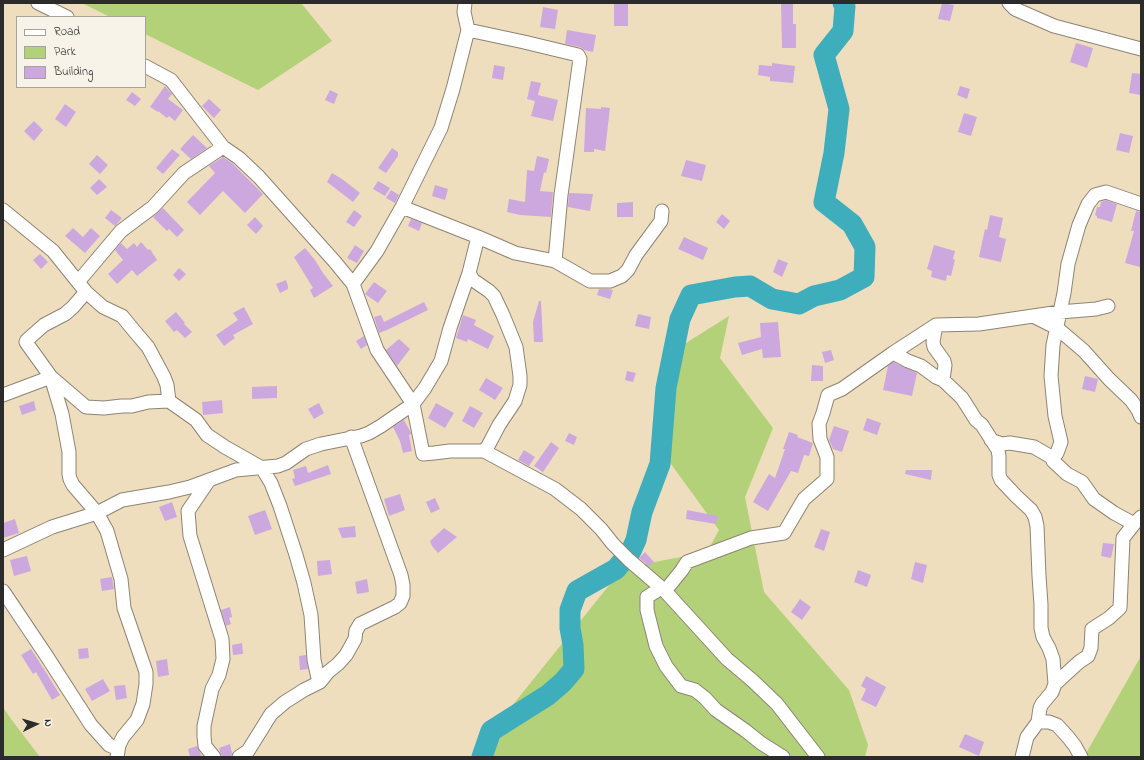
<!DOCTYPE html>
<style>
body{margin:0}
#map{position:relative;width:1144px;height:760px;overflow:hidden;background:#efdebe;font-family:"Indie Flower",sans-serif}
canvas{display:block}
.frame{position:absolute;inset:0;border:4px solid #2b2b2b;pointer-events:none}
.legend{position:absolute;left:16px;top:16px;width:130px;height:72px;box-sizing:border-box;background:#f7f3e8;border:1px solid #a5a39c;margin:0;padding:5px 7px;list-style:none;font-size:12px;color:#2b2b2b}
.legend li{display:flex;align-items:center;gap:8px;height:20px}
.legend b{width:20px;border:1px solid #a5a39c}
.north{position:absolute;left:16px;top:704px;width:40px;height:40px;-webkit-text-stroke:3px #f7f3e8;paint-order:stroke;rotate:85deg;font-size:11px;font-weight:700;line-height:16px;text-align:center;color:#2b2b2b}
.north::after{content:'';display:block;margin:auto;width:14px;height:18px;background:#2b2b2b;clip-path:polygon(50% 0,100% 100%,50% 72%,0 100%)}
</style>
<div id="map">
<canvas width="1144" height="760"></canvas>
<div class="frame"></div>
<ul class="legend">
<li><b style="height:5px;background:#fff"></b>Road</li>
<li><b style="height:11px;background:#b3d178"></b>Park</li>
<li><b style="height:11px;background:#cca8df"></b>Building</li>
</ul>
<div class="north">N</div>
</div>
<script>
const context = document.querySelector('canvas').getContext('2d');
context.lineJoin = 'round';
function paint(path, color) { context.fillStyle = color; context.fill(path, 'evenodd'); }
const poly = rows => new Path2D(rows.map(r => 'M' + r).join(''));
function stroke(path, color, width, dash) { context.strokeStyle = color; context.lineWidth = width; context.lineCap = dash ? 'butt' : 'round'; context.setLineDash(dash || []); context.stroke(path); }
paint(poly([
 [82,3,301,3,332,41,258,90,145,34,145,17,110,17],
 [729,316,720,358,773,428,745,497,764,592,849,690,868,745,865,757,474,757,478,748,623,568,707,552,719,530,652,438,662,358],
 [1141,656,1141,757,1084,757],
 [3,707,11,719,40,757,3,757]
]), '#b3d178');
stroke(poly([
 [482,757,491,731,548,695,563,682,574,669,573,645,570,628,570,610,577,591,616,569,631,551,636,540,642,512,660,464,666,388,680,319,691,295,735,287,750,286,772,299,799,304,814,296,840,290,864,277,865,247,852,224,824,202,834,153,839,109,824,55,843,31,845,6,843,3]
]), '#3eadbc', 21);
paint(poly([
 [614,3,628,3,628,26,614,26],
 [781,3,793,3,793,24,796,24,796,48,782,48],
 [942,3,954,5,950,21,938,19],
 [543,7,558,10,555,29,540,27],
 [567,30,596,35,593,52,584,50,580,47,565,44],
 [1076,43,1093,48,1087,68,1070,62],
 [772,63,795,66,793,83,770,81,770,77,758,75,759,65,772,66],
 [494,65,505,67,503,80,492,78],
 [1132,73,1141,74,1141,95,1129,93],
 [531,81,541,83,538,95,558,100,553,121,531,116,535,101,527,99],
 [165,86,172,94,168,99,183,110,175,121,169,116,167,118,158,111,158,112,150,107],
 [960,86,970,89,967,99,957,95],
 [330,90,338,94,334,104,325,100],
 [132,92,141,99,135,106,126,100],
 [209,99,221,110,214,118,202,106],
 [65,104,76,112,66,127,55,119],
 [601,107,610,108,605,151,594,149,594,152,584,152,586,108,601,109],
 [964,113,977,117,971,136,958,132],
 [34,121,43,130,34,141,24,131],
 [1120,133,1133,136,1129,153,1116,150],
 [193,135,207,148,191,159,180,149],
 [392,148,398,152,398,156,386,173,378,168],
 [172,149,180,155,163,174,156,168],
 [97,155,108,165,100,174,89,164],
 [537,156,549,159,546,173,544,172,540,191,553,192,551,217,520,215,507,212,509,199,525,202,527,170,534,171],
 [223,157,232,163,263,194,245,213,223,191,200,215,187,202,215,173,209,166],
 [686,160,706,165,702,181,681,176],
 [332,173,342,179,360,193,353,202,327,182],
 [99,179,107,187,97,195,90,188],
 [378,181,390,188,385,196,373,189],
 [435,185,448,189,445,200,432,196],
 [391,190,399,195,395,203,386,198],
 [569,193,593,194,590,211,568,207],
 [1106,200,1117,204,1112,222,1097,218,1097,216,1095,215,1097,207,1100,207,1101,202],
 [633,202,633,217,617,217,617,203],
 [163,208,184,230,177,237,169,229,167,231,153,217],
 [111,210,122,218,115,226,105,218],
 [354,210,362,216,354,227,346,222],
 [1136,211,1141,212,1141,262,1140,267,1125,263,1134,231,1131,231],
 [722,214,730,221,724,229,716,222],
 [990,215,1003,218,999,237,1006,239,1001,262,979,257,985,229,987,230],
 [255,217,263,226,256,234,247,225],
 [411,219,422,223,419,231,408,226],
 [73,228,83,237,91,228,100,236,85,253,65,236],
 [684,237,708,248,703,260,678,249],
 [141,242,148,250,150,249,157,260,137,276,132,270,117,284,108,274,123,260,115,250,121,243,127,249,134,243,137,247],
 [355,245,364,251,357,263,347,258],
 [934,245,955,251,953,259,955,260,951,276,947,275,946,281,931,277,932,271,927,269],
 [305,248,315,260,323,273,333,286,314,298,310,290,313,288,294,257],
 [40,254,48,262,41,269,33,260],
 [778,259,788,263,782,277,773,272],
 [179,268,186,274,179,281,173,275],
 [286,280,288,286,288,289,280,293,276,284],
 [374,282,387,291,378,303,365,294],
 [599,289,609,289,613,290,610,299,597,295],
 [539,301,541,301,543,342,534,342,533,322],
 [424,302,428,310,387,330,379,333,374,317,381,315,384,322],
 [244,307,253,324,233,335,235,338,224,346,216,335,238,320,233,313],
 [176,312,185,323,184,324,192,332,185,338,177,330,174,332,165,321],
 [638,314,651,317,649,329,635,326],
 [463,315,476,320,474,325,494,336,488,349,468,339,467,342,456,338],
 [778,322,781,357,763,358,762,349,742,355,738,343,761,337,760,323],
 [364,336,367,345,361,349,356,341],
 [399,339,410,349,397,366,386,350],
 [831,350,834,360,825,363,822,352],
 [893,362,917,373,912,396,883,390,888,366],
 [812,365,823,366,823,381,811,381],
 [627,371,636,373,633,382,625,380],
 [1085,376,1098,379,1095,392,1082,389],
 [486,378,503,388,495,400,479,390],
 [277,386,277,398,252,399,252,387],
 [222,400,223,413,203,415,202,402],
 [34,401,36,410,22,415,19,406],
 [319,403,324,413,314,419,308,409],
 [436,403,454,413,445,428,428,418],
 [470,406,483,413,474,428,462,421],
 [867,418,881,423,877,435,863,430],
 [404,420,411,433,411,434,409,435,412,451,403,453,400,441,393,427],
 [834,426,849,431,842,452,833,449,829,440],
 [789,432,798,435,797,437,813,443,809,456,804,455,798,473,791,471,768,511,753,502,769,474,775,478,785,449,783,449],
 [569,433,577,437,574,445,565,441],
 [551,442,559,448,543,472,534,466],
 [524,450,535,457,529,466,518,460],
 [328,465,331,474,295,486,292,479,295,478,293,470,306,466,308,473],
 [906,470,932,470,931,480,905,474],
 [400,494,405,510,389,516,384,499],
 [435,498,440,509,431,513,426,502],
 [172,502,177,517,165,521,159,507],
 [265,510,272,529,255,535,248,516],
 [687,510,718,516,716,524,686,519],
 [15,519,19,533,3,538,3,523],
 [355,526,356,537,342,538,338,528],
 [444,528,457,537,438,553,432,546,430,541],
 [821,529,830,532,824,551,814,547],
 [1103,543,1114,544,1111,558,1101,556],
 [645,552,654,562,649,566,639,558],
 [27,556,31,571,14,576,10,560],
 [330,560,332,574,318,576,317,561],
 [915,562,927,565,923,583,911,579],
 [858,570,871,575,867,587,854,582],
 [112,577,114,589,102,591,100,579],
 [367,579,369,592,357,594,355,582],
 [800,599,811,607,802,620,791,612],
 [230,607,232,617,229,618,231,624,226,626,221,610],
 [242,643,243,654,233,655,232,645],
 [88,648,89,658,79,659,78,649],
 [31,649,47,674,60,695,52,700,36,672,33,674,21,655],
 [306,655,308,669,300,670,299,656],
 [167,659,169,675,158,677,156,661],
 [866,676,886,687,876,707,861,700,866,689,861,686],
 [103,679,110,691,92,701,85,689],
 [125,685,127,698,116,700,114,686],
 [965,734,984,742,979,756,959,747],
 [230,744,232,753,231,757,222,757,219,748],
 [197,746,202,757,190,757,188,749]
]), '#cca8df');
const minor = poly([
 [38,3,67,17],
 [1009,3,1015,9,1054,26,1141,49],
 [468,30,524,42,578,55,580,59,561,195,555,261],
 [145,66,171,80,223,147,239,158,259,177,335,262,353,284,377,350,413,404,423,454,434,453,450,451,484,451,555,489,581,509,601,529,613,544,629,560,665,591,727,659,753,681,777,704,818,757],
 [402,207,478,237,515,253,555,261,590,281,610,281,622,276,628,270,636,255,661,221,662,211],
 [3,210,53,251,86,292,103,307,122,316,136,333,148,347,164,377,167,385,169,401],
 [469,273,473,280,489,291,494,296,503,315,516,347,520,376,520,385,515,401,499,425,488,446,484,451],
 [78,282,121,231,153,207,184,173,223,147],
 [353,284,377,251,402,207,441,128,453,89,468,30,464,12,465,3],
 [86,292,73,307,65,314,44,325,27,340,26,342,28,345,51,377,86,407,104,408,122,406,132,406,148,402,169,401,196,420,207,435,225,447,262,468,271,483,280,506,296,555,304,583,311,615,314,660,318,678,320,682],
 [1033,316,1060,312,1096,309,1108,306],
 [936,325,933,342,934,347,944,361,945,365,943,380],
 [893,353,908,361,921,366,936,377,943,380,962,398,976,420,982,425,998,450,999,456,999,475,1001,480,1016,496,1031,510,1035,517,1037,526,1039,576,1041,605,1041,628,1043,637,1049,648,1053,659,1055,684],
 [51,377,62,414,69,452,69,474,70,479,73,485,97,513,107,531,121,579,124,608,146,672,146,684,143,704,137,720,123,737,119,745,117,757],
 [3,395,51,377],
 [991,440,1002,444,1010,443,1034,447,1053,458],
 [209,480,188,511,190,536,222,639,223,659,219,675,212,689,204,726,204,736,205,746,214,757],
 [1134,524,1114,513,1094,499,1082,482,1067,474,1053,461,1053,458,1057,453,1061,442,1055,416,1051,376,1053,345,1064,293,1068,264,1079,225,1088,204,1095,195,1106,192,1141,204],
 [3,550,52,527,97,513,122,500,169,492,190,487,236,470,278,466,286,463,306,449,321,444,361,436,369,433,381,426,413,404,425,388,441,361,450,328,469,273,478,237],
 [661,588,647,597,647,610,656,646,666,666,681,686,695,690,705,698,716,710,746,731,761,743,783,757],
 [3,591,46,655,91,725,109,745,118,749],
 [665,591,682,570,687,562,751,538,784,533,804,499,827,479,827,457,820,439,819,424,823,413,828,395,842,389,893,353,936,325,979,324,1033,316,1057,328,1084,351,1109,379,1131,400,1138,410,1141,417],
 [1038,722,1049,722,1057,725,1068,737,1075,746,1081,757],
 [239,757,248,751,271,714,285,702,304,690,320,682,328,672,338,664,346,655,355,639,356,631,360,624,395,607,400,603,403,596,403,585,401,575,351,437],
 [1022,757,1027,737,1038,722,1040,708,1042,704,1052,692,1055,684,1079,662,1088,656,1091,648,1092,629,1109,618,1120,608,1123,538,1134,524,1141,517]
]);
stroke(minor, '#8d8474', 15);
stroke(minor, '#fff', 13);
</script>
